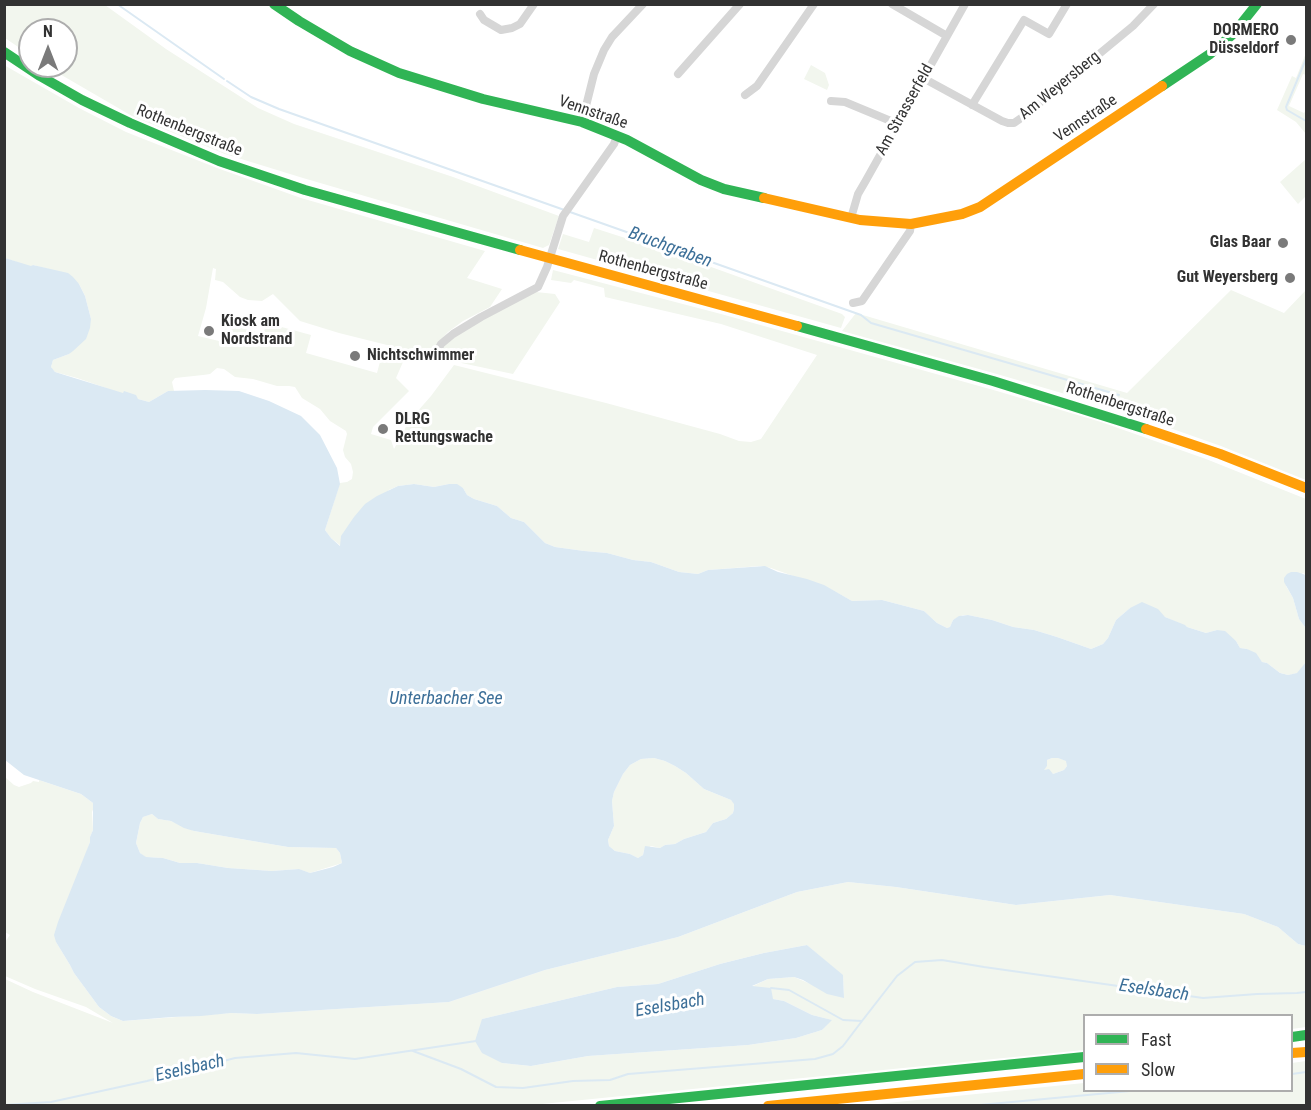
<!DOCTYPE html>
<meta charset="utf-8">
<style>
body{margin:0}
#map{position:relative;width:1311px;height:1110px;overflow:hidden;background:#fff;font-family:"Roboto Condensed",sans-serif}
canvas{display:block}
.frame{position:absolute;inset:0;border:6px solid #323232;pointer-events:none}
.legend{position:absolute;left:1083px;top:1014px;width:210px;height:78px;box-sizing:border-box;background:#fff;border:2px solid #adadad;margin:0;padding:8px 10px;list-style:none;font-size:18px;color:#323232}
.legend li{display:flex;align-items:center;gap:12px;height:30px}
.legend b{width:30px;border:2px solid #adadad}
.north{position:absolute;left:18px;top:18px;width:60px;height:60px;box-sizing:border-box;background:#fff;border:2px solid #adadad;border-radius:50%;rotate:0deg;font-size:16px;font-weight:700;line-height:24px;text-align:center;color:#323232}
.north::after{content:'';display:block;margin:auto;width:21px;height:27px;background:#7a7a7a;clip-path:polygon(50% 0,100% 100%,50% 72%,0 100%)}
</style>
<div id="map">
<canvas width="1311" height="1110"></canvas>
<div class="frame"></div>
<ul class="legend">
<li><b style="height:8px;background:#30b455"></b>Fast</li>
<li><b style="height:8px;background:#ff9f0a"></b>Slow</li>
</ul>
<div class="north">N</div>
</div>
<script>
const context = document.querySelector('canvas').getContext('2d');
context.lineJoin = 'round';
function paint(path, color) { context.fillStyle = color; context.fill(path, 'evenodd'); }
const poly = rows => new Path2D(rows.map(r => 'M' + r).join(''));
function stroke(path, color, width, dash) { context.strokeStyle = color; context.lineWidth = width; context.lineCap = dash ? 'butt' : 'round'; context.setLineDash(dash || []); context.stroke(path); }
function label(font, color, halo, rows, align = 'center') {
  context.font = font + ' "Roboto Condensed",sans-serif'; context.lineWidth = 6; context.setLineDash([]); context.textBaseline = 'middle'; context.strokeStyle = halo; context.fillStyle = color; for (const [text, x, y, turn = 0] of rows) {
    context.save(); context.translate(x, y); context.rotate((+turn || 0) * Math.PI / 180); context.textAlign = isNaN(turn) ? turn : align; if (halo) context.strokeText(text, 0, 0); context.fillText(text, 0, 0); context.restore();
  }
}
paint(poly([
 [4,5,105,5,166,49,258,108,294,124,453,177,559,216,549,245,543,248,303,178,225,154,132,116,46,66,66,66,66,30,30,30,30,55,5,38],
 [1306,53,1306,75,1303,74,1289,106,1304,113,1306,110,1306,134,1296,122,1277,110,1292,76,1296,78],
 [4,65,79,108,126,132,217,168,301,198,485,251,467,278,502,289,490,307,463,321,448,332,438,343,431,356,339,333,300,321,273,294,262,301,248,300,240,297,223,282,215,280,216,269,213,268,206,308,198,336,219,341,224,323,263,334,267,323,311,335,306,353,377,373,382,354,401,359,403,362,396,378,409,391,373,427,371,434,391,440,394,449,409,421,431,396,454,365,606,403,720,434,739,441,751,442,761,439,817,355,721,324,605,297,604,288,574,280,571,283,551,280,553,270,721,314,997,391,1101,422,1206,459,1306,499,1306,575,1303,573,1286,586,1293,598,1299,619,1305,627,1306,662,1298,673,1288,675,1280,673,1267,663,1262,662,1247,649,1240,648,1236,641,1217,630,1206,633,1187,627,1163,616,1130,608,1116,620,1108,638,1103,644,1091,649,1057,637,1034,630,1013,627,992,620,968,615,963,615,953,620,950,627,947,628,937,623,924,611,882,600,852,601,832,590,771,568,760,566,708,570,698,574,679,572,651,562,633,560,607,553,584,551,555,547,545,543,524,522,511,518,497,506,474,499,467,495,463,488,449,484,434,487,414,484,398,486,389,490,341,540,341,546,331,538,325,530,340,483,347,482,352,479,353,472,351,464,345,457,343,450,347,434,346,431,330,421,320,409,302,398,295,387,289,386,277,386,253,379,235,377,224,369,217,368,210,374,203,375,175,378,172,382,174,391,168,391,149,402,138,399,77,378,55,372,52,369,51,367,53,360,69,354,91,319,85,296,79,284,52,270,33,265,31,267,5,258],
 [811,65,825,73,829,85,827,90,804,79],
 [1306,159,1306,196,1298,204,1280,182],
 [594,228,675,254,842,314,845,317,841,328,558,249,563,234,589,242],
 [1231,290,1284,313,1306,290,1306,480,1221,446,1116,409,997,374,842,331,856,313,1127,393],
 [536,292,555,294,560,302,513,374,438,358,443,346,455,335,498,311],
 [654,758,665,761,675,766,686,773,704,789,731,800,734,803,734,809,733,813,726,819,713,823,706,832,684,839,675,844,665,845,660,848,651,846,644,850,643,855,638,858,630,854,615,851,609,846,608,840,614,826,612,801,614,792,623,774,630,765,641,759],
 [1052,758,1058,758,1067,761,1067,766,1064,770,1053,774,1043,770,1047,766,1047,760],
 [5,777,14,785,19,787,31,783,33,781,39,782,39,780,81,794,93,803,94,807,92,812,93,830,90,837,90,842,56,942,70,965,74,973,99,1007,111,1016,123,1021,231,1013,257,1014,449,1002,545,970,678,937,797,892,848,882,896,887,1016,905,1110,895,1244,914,1278,927,1298,944,1306,946,1306,1027,1292,1029,1292,1016,1084,1016,1084,1050,532,1105,5,1105,5,979,33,992,113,1023,86,1007,35,989,5,976,5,942,10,935,5,932],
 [807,945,843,976,844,998,794,977,768,979,751,987,773,999,784,1001,812,1015,831,1020,822,1030,796,1038,748,1045,588,1056,531,1066,502,1063,482,1019,617,987,658,984,720,964,764,953],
 [152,814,158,819,171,821,194,831,288,847,336,848,340,853,342,863,310,873,298,869,272,871,228,868,197,863,180,863,163,858,145,857,140,853,136,843,140,823,143,817],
 [1306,1061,1306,1105,868,1105,1084,1083,1084,1090,1292,1090,1292,1063]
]), '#f2f6ee');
paint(poly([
 [5,258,31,266,33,265,68,273,73,277,79,284,85,296,91,319,90,328,86,339,73,351,69,354,53,360,51,367,55,372,123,393,124,391,136,395,138,399,149,402,168,391,205,390,239,391,269,401,301,416,320,435,337,468,340,484,325,530,331,538,340,546,341,536,354,517,365,504,377,496,398,486,414,484,434,487,449,484,457,484,463,488,467,495,474,499,497,506,511,518,524,522,545,543,555,547,584,551,607,553,633,560,651,562,679,572,698,574,708,570,765,566,778,572,807,579,824,585,852,601,882,600,924,611,937,623,947,628,950,627,953,620,959,616,968,615,992,620,1013,627,1034,630,1057,637,1091,649,1103,644,1108,638,1116,620,1130,608,1142,602,1158,609,1165,617,1185,625,1187,627,1206,633,1217,630,1225,631,1236,641,1240,648,1247,649,1256,653,1262,662,1267,663,1280,673,1288,675,1297,673,1306,662,1306,946,1298,944,1278,927,1244,914,1110,895,1016,905,896,887,848,882,797,892,678,937,545,970,449,1002,257,1014,231,1013,201,1016,172,1017,123,1021,111,1016,99,1007,74,973,70,965,56,942,54,935,58,922,90,842,90,837,93,830,93,803,81,794,24,775,5,760],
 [654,758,665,761,675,766,686,773,704,789,731,800,734,804,734,809,733,813,726,819,713,823,706,832,684,839,675,844,665,845,660,848,645,846,643,855,638,858,630,854,615,851,609,846,608,840,614,826,612,801,614,792,623,774,630,765,641,759],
 [1052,758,1058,758,1066,761,1067,766,1064,770,1053,774,1049,769,1044,770,1047,766,1047,760],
 [152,814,158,819,171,821,184,828,194,831,288,847,336,848,340,853,342,863,333,867,310,873,299,869,272,871,228,868,197,863,180,863,163,858,146,857,140,853,136,843,140,823,143,817],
 [1291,572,1297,572,1306,575,1306,637,1305,627,1299,619,1293,598,1284,582,1284,578,1287,574],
 [807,945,843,975,844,998,827,994,803,980,794,977,768,979,752,986,771,988,773,999,784,1001,812,1015,832,1020,822,1030,796,1038,748,1045,588,1056,531,1066,502,1063,482,1053,475,1041,482,1019,617,987,658,984,720,964,764,953]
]), '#dbe9f3');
stroke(poly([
 [117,4,224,79],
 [1306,59,1286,107,1287,110,1306,121],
 [227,81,251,97,279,109,861,315,871,323,1119,395],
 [771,988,789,990,843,1020,862,1021,897,976,915,962,942,960,984,967,1203,998,1257,994,1297,993,1306,992],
 [413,1051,461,1069,496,1087,523,1088,573,1081,610,1080,628,1074,815,1059,833,1054,843,1046,862,1021],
 [1292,1074,1306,1072],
 [4,1105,51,1102,147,1081,235,1058,296,1053,355,1059,476,1041],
 [969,1106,1141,1090]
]), '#dbe9f3', 2);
stroke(poly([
 [892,4,947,36],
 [480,14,484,20,501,30,512,28,520,24,534,4],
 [678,74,740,4],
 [923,78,1002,121,1008,123,1014,123,1024,116,1133,26,1154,4],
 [745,95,757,86,814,4],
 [831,101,845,102,898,124],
 [972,105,1024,20,1049,34,1067,4],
 [582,122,594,74,604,50,612,37,643,4],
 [851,218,858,194,865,182,965,4],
 [853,303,862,301,910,231,911,224],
 [434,358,441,344,453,334,481,317,538,287,547,267,563,216,614,144,617,136]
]), '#d6d6d6', 8);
stroke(poly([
 [274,4,299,21,350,51,399,73,483,99,582,122,627,140,701,180,724,189,764,198],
 [4,52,40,76,82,100,130,123,219,161,305,190,520,250],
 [1162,86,1210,54,1233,34,1257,4],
 [797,326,993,381,1146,429],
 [1292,1037,1306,1035],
 [600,1106,1084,1057]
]), '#30b455', 10);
stroke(poly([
 [764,198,860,220,911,224,962,214,980,207,1162,86],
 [520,250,797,326],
 [1146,429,1220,454,1306,488],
 [1292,1053,1306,1052],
 [768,1106,1084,1074]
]), '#ff9f0a', 10);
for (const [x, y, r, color] of [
 [1291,40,6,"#7a7a7a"],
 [1283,243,6,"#7a7a7a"],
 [1290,278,6,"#7a7a7a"],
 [209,331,6,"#7a7a7a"],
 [355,356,6,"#7a7a7a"],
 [383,429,6,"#7a7a7a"]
]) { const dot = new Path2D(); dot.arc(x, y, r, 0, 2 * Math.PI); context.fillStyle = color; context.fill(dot); stroke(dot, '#fff', 2); }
label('bold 16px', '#323232', '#fff', [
 ["DORMERO",1279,31],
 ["Düsseldorf",1279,49],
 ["Glas Baar",1271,243],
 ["Gut Weyersberg",1278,278],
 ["Kiosk am",221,322,"left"],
 ["Nordstrand",221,340,"left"],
 ["Nichtschwimmer",367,356,"left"],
 ["DLRG",395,420,"left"],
 ["Rettungswache",395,438,"left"]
], 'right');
label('16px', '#323232', '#fff', [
 ["Am Weyersberg",1060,86,-39],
 ["Am Strasserfeld",905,110,-61],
 ["Vennstraße",593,113,19],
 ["Vennstraße",1086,119,-34],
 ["Rothenbergstraße",189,131,22],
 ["Rothenbergstraße",653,271,15],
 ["Rothenbergstraße",1120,405,18]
]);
label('italic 18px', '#3c6f98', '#fff', [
 ["Bruchgraben",670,248,20],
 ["Unterbacher See",446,699],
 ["Eselsbach",1154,991,8],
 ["Eselsbach",670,1006,-10],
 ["Eselsbach",190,1069,-13]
]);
</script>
